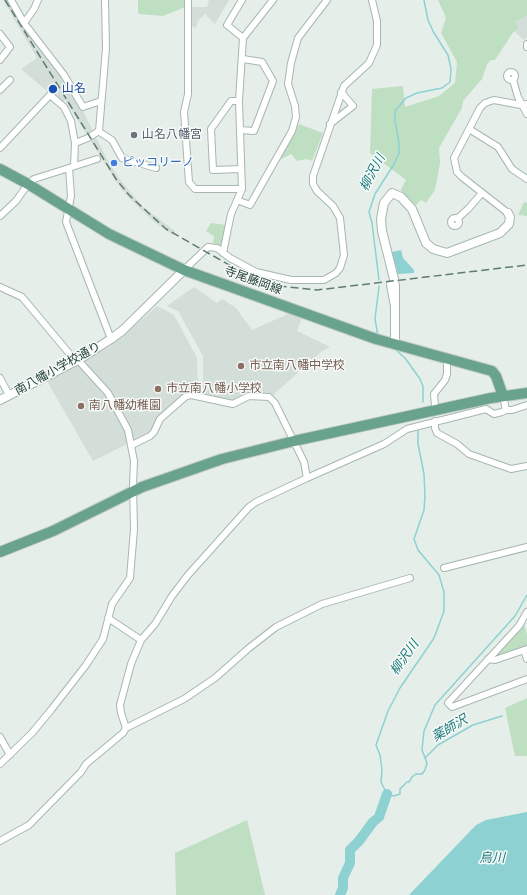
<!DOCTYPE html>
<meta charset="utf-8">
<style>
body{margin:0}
canvas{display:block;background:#e5eee9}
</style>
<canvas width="527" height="895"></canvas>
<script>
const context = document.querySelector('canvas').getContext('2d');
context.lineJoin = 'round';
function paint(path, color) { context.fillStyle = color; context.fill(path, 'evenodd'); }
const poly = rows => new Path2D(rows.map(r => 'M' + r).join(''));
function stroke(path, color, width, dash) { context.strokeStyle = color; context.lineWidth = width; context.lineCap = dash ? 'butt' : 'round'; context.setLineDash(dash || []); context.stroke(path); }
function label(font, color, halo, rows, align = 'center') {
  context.font = font + ' "Sofia Sans Condensed","Noto Sans JP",sans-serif'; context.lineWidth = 3; context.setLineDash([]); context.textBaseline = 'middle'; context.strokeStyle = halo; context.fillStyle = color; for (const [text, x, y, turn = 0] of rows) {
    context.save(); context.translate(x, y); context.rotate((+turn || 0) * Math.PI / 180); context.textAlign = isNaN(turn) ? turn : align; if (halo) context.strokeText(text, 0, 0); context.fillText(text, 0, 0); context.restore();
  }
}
paint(poly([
 [3,0,8,0,23,25,63,77,82,109,108,161,118,177,142,206,175,231,173,235,153,221,127,196,115,180,65,100,61,103,21,69,37,58],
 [209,0,229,0,215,24,205,14,198,21,196,28,189,25,190,7,207,7],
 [527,16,527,37,524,40,514,31,519,28,515,21],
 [194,287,217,303,222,299,236,308,252,330,290,313,302,317,297,331,330,347,322,351,273,395,267,393,248,393,232,401,205,396,203,391,203,356,178,311,167,306],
 [157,306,174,315,197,358,198,390,184,394,157,418,151,432,134,441,129,427,116,398,86,363,86,360,109,347,129,331],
 [78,366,82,368,111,402,126,431,128,441,127,444,93,461,47,381]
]), '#d3ded8');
paint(poly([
 [138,0,186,0,185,7,163,16,138,14],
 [438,0,527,0,527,16,515,21,519,28,514,31,495,60,491,60,487,64,482,79,463,101,462,108,439,148,440,163,435,190,426,203,421,200,416,205,402,192,401,189,406,180,370,153,372,89,403,86,405,107,439,96,455,83,457,62,441,33,446,18],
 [299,124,323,133,312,161,307,159,297,161,291,154,280,160],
 [524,202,527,203,527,216,518,215],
 [211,223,226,225,224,240,220,245,213,243,214,236,206,231],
 [524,624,527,634,527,646,498,656,497,654],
 [527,698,527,756,515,756,505,708],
 [247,820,265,895,176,895,175,853]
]), '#bfdfc3');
paint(poly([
 [401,250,403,258,414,270,414,273,398,274,392,252],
 [527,812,527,895,409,895,476,825,486,820]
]), '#8ed1d2');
stroke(poly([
 [379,280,372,223,369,212,375,194,394,164,399,153,399,143,395,121,395,111,406,98,417,93,442,88,450,82,451,69,448,55,434,33,428,20,424,0],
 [378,336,375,319,379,286],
 [396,350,405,358,420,379,423,386,423,402],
 [418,429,418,444,424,474,425,496,424,510,414,539,418,550,439,575,444,592,444,611,434,638,400,688,388,711,376,745,380,755,382,770,381,782,387,794,394,796,400,794,400,789,407,782,409,782,412,777,416,774,422,774,425,770,427,763,422,750,424,731,435,705,515,616,527,595],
 [425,758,438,745,473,725,502,716]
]), '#8ed1d2', 1.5);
stroke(poly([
 [340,895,343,888,343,878,350,863,350,850,359,841,373,822,379,817,387,794]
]), '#8ed1d2', 10);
const minor = poly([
 [11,0,24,23,64,75,83,107,101,101],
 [188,0,188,94,184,112,189,182,195,189,242,189],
 [242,0,227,25,243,38],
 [24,23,34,9,38,0],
 [0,34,10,47,0,60],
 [527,44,527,47],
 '507 76a4 4 0 1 1 8 0a4 4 0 1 1-8 0Z',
 [513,80,518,97,527,114],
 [0,90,10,80],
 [239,101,231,101,211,129,213,170,241,169],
 [330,124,353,106,341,92],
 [469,129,498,147,512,169,527,179],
 [240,130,254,131,273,81,262,62,243,59],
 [98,131,112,140,122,158,156,168],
 [75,143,88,138,99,131,106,48,105,0],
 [0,148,50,95,64,107,71,121,75,143,74,166],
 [69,168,71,196,66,222,111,339],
 [237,200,250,205,292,131,296,117,295,106,288,84,291,63,298,38,327,0],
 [508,213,462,177,457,172,454,158,480,108,485,103,494,100,521,105,527,104],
 [0,216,16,201,28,184,34,179,97,159],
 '451 222a4 4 0 1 1 8 0a4 4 0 1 1-8 0Z',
 [457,219,469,208,481,194],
 [223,253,231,214,242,189,239,101,243,38,273,0],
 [184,270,208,247,217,248,230,258,256,272,291,280,324,280,336,273,340,268,344,255,340,218,333,206,317,191,313,184,313,176,344,86,369,63,377,45,377,21,372,0],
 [0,287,22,297,73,358,78,360,108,393,128,430,134,461,133,485,134,529,130,578,112,604,103,639,86,665,51,710,32,733,0,764],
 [0,378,9,395],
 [435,406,434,394,445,380,447,374,447,359],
 [506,410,512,410,527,405],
 [435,421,435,428,437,433,457,444,469,454,511,469,527,466],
 [132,445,150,436,154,432,160,419,185,397,191,395,233,404,249,396,269,397,275,403,304,462,307,478],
 [444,568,527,547],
 [527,612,519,626,448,703,452,707,527,679],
 [108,618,141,640],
 [524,650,527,659],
 [488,659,495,660,527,649],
 [126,728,121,713,120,705,131,664,141,640,155,624,172,596,188,575,249,507,256,502,307,478,384,444,407,429,486,409,494,414,502,412,506,410,503,396],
 [0,737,10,755],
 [0,841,29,825,81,772,86,764,123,733,126,728,184,699,215,678,249,648,276,627,322,604,410,578]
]);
const tertiary = poly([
 [394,279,382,231,381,219,384,203,392,193,401,197,412,209,426,243,433,249,447,253,500,233,509,224,510,217,508,213],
 [391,285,395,306,395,285],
 [395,306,395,344],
 [0,400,78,360,111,339,123,330,184,270]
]);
const primary = poly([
 [0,169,28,184,109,234,184,270,376,339,492,371,496,376,503,396],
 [0,552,53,531,142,487,222,459,294,441,491,398,527,393]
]);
stroke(minor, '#a7b7af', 8);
stroke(tertiary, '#a7b7af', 10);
stroke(primary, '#c2cac6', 12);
stroke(minor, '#fff', 6);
stroke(tertiary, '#fff', 8);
stroke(primary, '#6aa38d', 10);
stroke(poly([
 [5,0,116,179,129,195,166,229,245,274,280,286,317,290,527,265]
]), '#5f7c70', 1.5, [8, 4]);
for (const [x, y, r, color] of [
 [53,89,5,"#1a4fb4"],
 [134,135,4,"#6b7280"],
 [114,163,4,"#3f7fe0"],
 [241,366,4,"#8d6e63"],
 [158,389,4,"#8d6e63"],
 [81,406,4,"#8d6e63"]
]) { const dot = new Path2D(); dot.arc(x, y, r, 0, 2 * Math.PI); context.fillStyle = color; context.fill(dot); stroke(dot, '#f6faf8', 1.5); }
label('12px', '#164399', '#f6faf8', [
 ["山名",62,89]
], 'left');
label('12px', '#5b616d', '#f6faf8', [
 ["山名八幡宮",142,135]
], 'left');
label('12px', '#366cbe', '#f6faf8', [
 ["ピッコリーノ",122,163]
], 'left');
label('12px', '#244135', '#f6faf8', [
 ["寺尾藤岡線",253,281,20],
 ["南八幡小学校通り",58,369,-29]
]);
label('12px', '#785e54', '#f6faf8', [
 ["市立南八幡中学校",249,366],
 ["市立南八幡小学校",166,389],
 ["南八幡幼稚園",89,406]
], 'left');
label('italic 13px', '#1d7a7d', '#f6faf8', [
 ["柳沢川",373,173,-62],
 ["柳沢川",405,658,-55],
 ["薬師沢",450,729,-31],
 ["烏川",492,859]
]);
</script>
